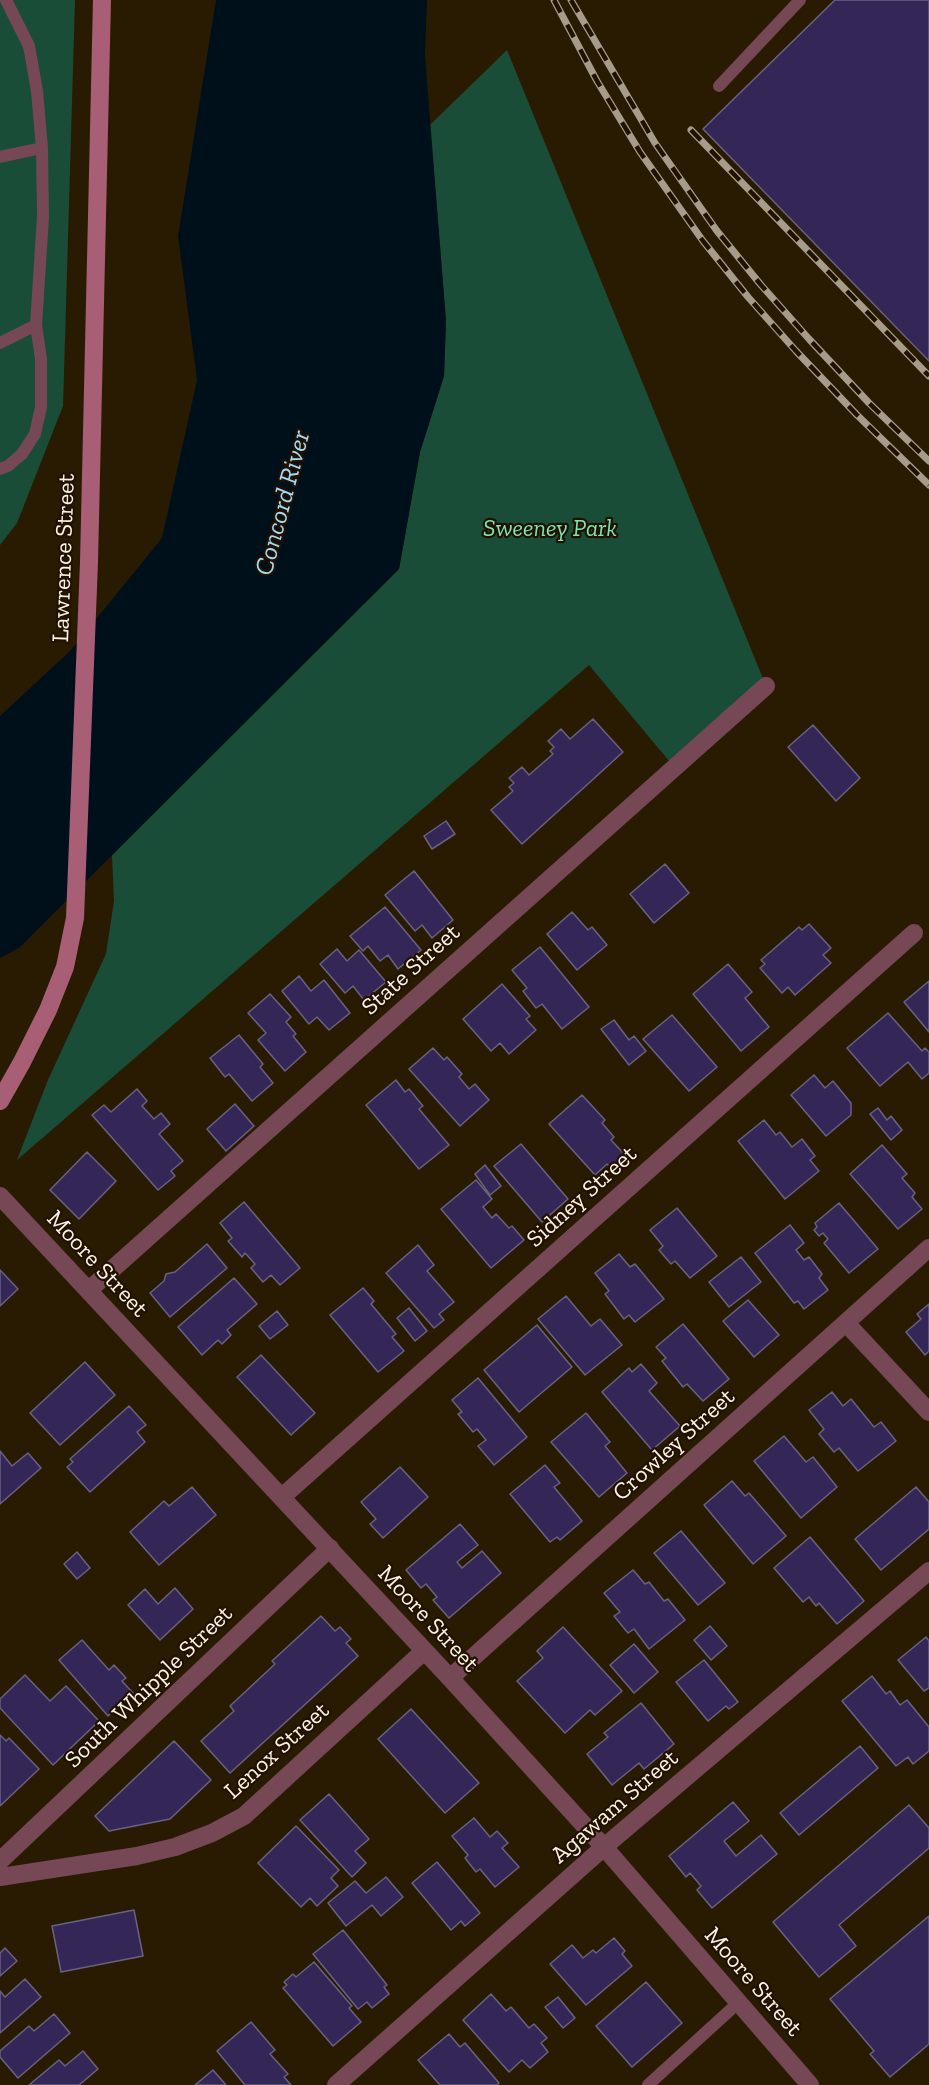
<!DOCTYPE html>
<style>
body{margin:0}
canvas{display:block;background:#291b02}
</style>
<canvas width="929" height="2085"></canvas>
<script>
const context = document.querySelector('canvas').getContext('2d');
context.lineJoin = 'round';
function paint(path, color) { context.fillStyle = color; context.fill(path, 'evenodd'); }
const poly = rows => new Path2D(rows.map(r => 'M' + r).join(''));
function stroke(path, color, width, dash) { context.strokeStyle = color; context.lineWidth = width; context.lineCap = dash ? 'butt' : 'round'; context.setLineDash(dash || []); context.stroke(path); }
function label(font, color, halo, rows, align = 'center') {
  context.font = font + ' "Zilla Slab",serif'; context.lineWidth = 4.5; context.setLineDash([]); context.textBaseline = 'middle'; context.strokeStyle = halo; context.fillStyle = color; for (const [text, x, y, turn = 0] of rows) {
    context.save(); context.translate(x, y); context.rotate((+turn || 0) * Math.PI / 180); context.textAlign = isNaN(turn) ? turn : align; if (halo) context.strokeText(text, 0, 0); context.fillText(text, 0, 0); context.restore();
  }
}
paint(poly([
 [0,0,75,0,63,406,17,523,0,545],
 [507,50,766,686,675,768,589,665,17,1160,48,1080,106,954,114,901,112,855,399,569,420,452,444,376,446,321,430,125]
]), '#1a4d37');
paint(poly([
 [216,0,427,0,425,56,446,321,444,376,420,452,399,569,19,948,0,958,0,716,70,651,162,538,197,380,178,236]
]), '#00101a');
const building = poly([
 [835,0,929,0,929,361,703,129,835,0],
 [593,719,623,752,522,844,491,810,513,791,509,787,514,783,509,778,522,767,529,775,553,754,550,751,554,747,548,741,561,729,570,739,593,719],
 [813,725,860,778,836,801,788,747,813,725],
 [446,821,455,834,432,849,424,836,446,821],
 [665,864,689,893,654,923,630,894,665,864],
 [414,871,453,920,432,938,422,925,415,931,385,895,414,871],
 [385,907,421,950,398,969,388,955,380,961,368,946,363,951,350,936,385,907],
 [572,912,588,930,592,927,607,945,577,970,547,934,572,912],
 [809,924,831,948,823,955,831,963,795,995,788,987,782,993,760,968,765,964,761,960,799,927,802,930,809,924],
 [540,947,589,1007,562,1029,542,1004,536,1008,523,991,527,988,512,970,540,947],
 [337,949,347,961,359,950,386,982,364,1000,353,986,345,993,320,964,337,949],
 [728,964,752,992,745,998,769,1027,741,1051,693,994,728,964],
 [299,976,311,991,324,980,350,1013,329,1030,317,1017,309,1024,282,991,299,976],
 [929,981,929,1032,904,1002,929,981],
 [502,984,530,1016,526,1019,536,1030,509,1054,500,1043,491,1051,463,1019,502,984],
 [270,994,291,1017,286,1022,296,1034,293,1036,306,1052,285,1071,258,1040,266,1033,248,1013,270,994],
 [888,1013,922,1051,925,1048,929,1052,929,1073,922,1079,908,1062,880,1086,847,1048,888,1013],
 [672,1015,717,1067,689,1091,643,1039,672,1015],
 [614,1020,629,1040,634,1036,646,1051,629,1065,601,1029,614,1020],
 [239,1035,263,1064,260,1067,273,1083,252,1101,229,1074,225,1077,210,1058,239,1035],
 [433,1048,444,1060,447,1057,462,1074,459,1077,469,1089,475,1084,489,1100,460,1126,409,1069,433,1048],
 [814,1075,825,1088,833,1081,851,1103,851,1115,826,1136,791,1095,814,1075],
 [396,1080,405,1092,409,1089,423,1106,419,1109,449,1145,419,1169,366,1105,396,1080],
 [137,1089,147,1101,142,1106,154,1119,161,1113,170,1124,159,1134,183,1161,171,1171,175,1176,158,1190,92,1115,104,1105,111,1112,137,1089],
 [582,1095,605,1120,602,1123,614,1137,611,1140,625,1155,611,1168,607,1164,595,1175,549,1124,582,1095],
 [235,1104,254,1126,226,1151,207,1129,235,1104],
 [878,1108,887,1120,891,1116,902,1130,891,1140,870,1114,878,1108],
 [764,1120,776,1135,780,1132,792,1147,802,1139,815,1156,810,1160,819,1171,785,1199,738,1141,764,1120],
 [521,1144,568,1199,542,1222,494,1166,521,1144],
 [882,1145,907,1174,902,1178,915,1193,912,1197,922,1209,898,1229,850,1174,882,1145],
 [87,1152,116,1181,79,1219,50,1190,87,1152],
 [485,1165,501,1186,490,1195,475,1174,485,1165],
 [476,1180,492,1199,483,1207,492,1218,496,1214,509,1228,512,1226,524,1240,491,1268,441,1209,476,1180],
 [244,1202,300,1268,280,1285,271,1275,263,1282,251,1268,255,1264,245,1253,242,1257,228,1241,232,1238,220,1223,244,1202],
 [839,1203,878,1249,849,1273,824,1243,828,1239,823,1233,819,1236,814,1230,817,1227,815,1223,839,1203],
 [677,1208,717,1256,690,1278,675,1261,671,1264,659,1250,663,1246,650,1230,677,1208],
 [790,1225,804,1243,796,1250,804,1260,809,1257,822,1274,819,1278,828,1290,804,1309,798,1301,794,1303,755,1253,790,1225],
 [207,1244,227,1268,170,1317,150,1293,164,1281,166,1274,175,1272,207,1244],
 [418,1245,434,1265,427,1271,454,1302,439,1314,444,1320,434,1328,386,1273,418,1245],
 [619,1254,630,1267,635,1264,664,1299,635,1322,629,1315,624,1319,605,1294,609,1291,595,1273,619,1254],
 [741,1257,761,1282,729,1307,709,1282,741,1257],
 [0,1270,18,1289,0,1306,0,1270],
 [234,1278,257,1304,227,1330,231,1335,222,1344,218,1340,202,1355,178,1327,234,1278],
 [363,1288,374,1301,371,1304,396,1334,392,1337,404,1351,378,1372,330,1315,363,1288],
 [566,1296,591,1326,600,1319,622,1345,585,1375,538,1319,566,1296],
 [748,1300,779,1335,754,1357,723,1321,748,1300],
 [929,1304,929,1351,925,1355,906,1332,921,1319,917,1314,929,1304],
 [409,1308,427,1331,415,1341,397,1318,409,1308],
 [277,1311,288,1325,270,1339,259,1326,277,1311],
 [683,1324,729,1379,703,1401,687,1384,683,1387,662,1361,666,1358,656,1347,683,1324],
 [537,1325,572,1367,519,1412,484,1370,537,1325],
 [261,1355,315,1413,291,1435,237,1377,261,1355],
 [85,1362,115,1395,60,1445,30,1413,85,1362],
 [641,1364,657,1383,649,1391,680,1426,652,1450,602,1392,629,1368,632,1372,641,1364],
 [478,1378,527,1437,494,1465,478,1446,486,1440,477,1429,473,1432,458,1414,462,1412,452,1400,478,1378],
 [832,1392,843,1406,851,1399,874,1427,881,1422,896,1441,858,1471,839,1448,834,1452,819,1434,824,1429,809,1410,832,1392],
 [129,1406,146,1425,137,1432,145,1442,90,1492,67,1467,73,1462,70,1459,129,1406],
 [586,1413,610,1442,605,1446,627,1473,599,1497,551,1442,586,1413],
 [784,1436,806,1462,813,1457,837,1487,801,1518,754,1461,784,1436],
 [0,1451,12,1466,28,1453,41,1468,0,1504,0,1451],
 [545,1465,560,1483,554,1487,582,1521,560,1540,557,1537,550,1542,510,1494,545,1465],
 [400,1467,428,1497,383,1538,370,1524,376,1519,361,1502,400,1467],
 [732,1481,745,1496,749,1493,786,1536,753,1564,704,1505,732,1481],
 [192,1487,216,1515,159,1565,130,1532,164,1501,169,1506,192,1487],
 [916,1487,929,1502,929,1529,881,1570,855,1539,916,1487],
 [460,1524,478,1545,457,1562,462,1568,482,1551,501,1573,449,1618,433,1600,437,1597,426,1584,421,1588,406,1570,460,1524],
 [681,1531,725,1583,698,1605,654,1553,681,1531],
 [810,1537,864,1601,837,1624,819,1603,816,1606,809,1597,803,1602,774,1568,810,1537],
 [77,1552,90,1568,77,1579,64,1564,77,1552],
 [633,1570,645,1584,649,1582,664,1601,668,1599,685,1620,649,1649,634,1629,628,1633,614,1616,620,1612,604,1593,633,1570],
 [175,1588,193,1609,160,1640,128,1605,145,1589,158,1604,175,1588],
 [321,1616,335,1631,340,1627,351,1639,346,1643,358,1656,230,1773,201,1741,234,1711,230,1706,275,1664,272,1661,321,1616],
 [710,1626,727,1646,711,1660,694,1640,710,1626],
 [563,1627,622,1691,595,1715,590,1710,565,1733,517,1681,543,1658,537,1651,563,1627],
 [926,1637,929,1641,929,1688,924,1691,898,1660,926,1637],
 [82,1640,109,1670,114,1665,126,1678,122,1681,133,1693,108,1716,59,1660,82,1640],
 [634,1644,658,1672,634,1693,610,1665,634,1644],
 [704,1660,738,1702,729,1709,726,1706,708,1721,676,1682,704,1660],
 [25,1675,50,1701,66,1686,99,1721,53,1765,0,1708,0,1699,25,1675],
 [872,1676,886,1694,890,1691,900,1705,907,1700,929,1727,929,1751,913,1764,908,1757,896,1766,842,1701,872,1676],
 [641,1703,674,1744,644,1769,639,1763,612,1785,587,1754,608,1737,604,1733,641,1703],
 [411,1709,479,1783,445,1813,378,1739,411,1709],
 [0,1735,6,1741,9,1738,39,1769,0,1806,0,1735],
 [174,1741,211,1780,170,1819,109,1831,95,1816,174,1741],
 [860,1746,878,1768,799,1835,780,1813,860,1746],
 [329,1794,369,1839,355,1851,366,1863,352,1877,300,1820,329,1794],
 [733,1802,749,1821,724,1841,736,1856,761,1835,777,1854,712,1908,697,1890,701,1886,690,1873,686,1877,669,1856,733,1802],
 [909,1805,929,1828,929,1848,839,1925,856,1946,819,1977,773,1922,909,1805],
 [474,1818,490,1837,497,1831,508,1843,502,1848,519,1867,495,1887,480,1869,476,1872,465,1858,468,1855,452,1836,474,1818],
 [296,1826,339,1870,331,1878,338,1886,317,1906,310,1898,301,1907,258,1863,296,1826],
 [437,1862,480,1913,465,1926,461,1921,451,1930,412,1883,437,1862],
 [386,1877,403,1897,381,1916,372,1905,346,1926,328,1903,355,1881,366,1893,386,1877],
 [134,1910,143,1956,61,1972,52,1926,134,1910],
 [929,1916,929,2044,890,2077,870,2054,874,2051,830,1999,929,1916],
 [343,1930,387,1985,384,1987,389,1994,372,2008,367,2002,358,2009,313,1954,343,1930],
 [614,1938,625,1951,622,1954,632,1966,586,2005,550,1964,572,1945,583,1958,593,1950,596,1953,614,1938],
 [5,1948,17,1961,0,1976,0,1953,5,1948],
 [314,1962,352,2006,349,2008,361,2022,333,2046,283,1988,287,1985,284,1982,293,1974,296,1977,314,1962],
 [25,1979,41,1997,0,2033,0,1991,5,1997,25,1979],
 [646,1982,682,2023,632,2067,596,2026,646,1982],
 [491,1994,506,2011,511,2007,529,2028,534,2024,547,2038,541,2043,548,2052,530,2068,522,2060,509,2072,463,2020,491,1994],
 [558,1997,575,2018,563,2028,545,2007,558,1997],
 [54,2014,70,2033,18,2078,0,2057,0,2051,29,2026,34,2031,54,2014],
 [251,2022,275,2050,270,2054,288,2074,284,2077,291,2085,245,2085,217,2051,251,2022],
 [449,2034,460,2047,465,2043,499,2083,497,2085,440,2085,418,2060,449,2034],
 [83,2051,98,2069,79,2085,29,2085,59,2060,65,2066,83,2051],
 [213,2070,226,2085,195,2085,213,2070]
]);
paint(building, '#352658');
stroke(building, '#68627f', 1.5);
stroke(poly([
 [6,0,29,46,37,91,42,148,43,217,36,325],
 [719,86,800,0],
 [0,157,42,148],
 [0,343,36,325,41,359,41,407,35,434,22,454,8,466,0,469],
 [648,2085,739,2002]
]), '#764855', 12);
stroke(poly([
 [89,1290,766,686],
 [846,1323,929,1412],
 [282,1497,914,933],
 [450,1678,929,1248],
 [0,1861,330,1548],
 [0,1877,137,1856,175,1847,212,1833,244,1816,424,1651],
 [336,2085,604,1847,929,1571]
]), '#764855', 18);
stroke(poly([
 [0,1196,450,1678,604,1847,810,2085]
]), '#764855', 18);
stroke(poly([
 [0,1101,22,1062,48,1010,65,967,75,918,89,562,102,0]
]), '#a85e74', 18);
const rail = poly([
 [554,0,597,81,640,152,703,241,748,297,796,351,857,415,929,485],
 [571,0,655,143,717,231,761,285,809,339,869,403,929,461],
 [691,130,929,376]
]);
stroke(rail, '#a79c89', 7);
stroke(rail, '#201100', 4.5, [14]);
label('italic 24px', '#7ee3b4', '#201100', [
 ["Sweeney Park",550,529]
]);
label('24px', '#fcf2e3', '#201100', [
 ["Lawrence Street",64,558,-88],
 ["State Street",411,970,-42],
 ["Sidney Street",582,1197,-42],
 ["Moore Street",97,1264,47],
 ["Crowley Street",674,1445,-42],
 ["Moore Street",428,1619,47],
 ["South Whipple Street",149,1687,-44],
 ["Lenox Street",277,1751,-42],
 ["Agawam Street",615,1807,-41],
 ["Moore Street",753,1982,49]
]);
label('italic 26px', '#a4daf9', '#201100', [
 ["Concord River",283,503,-75]
]);
</script>
